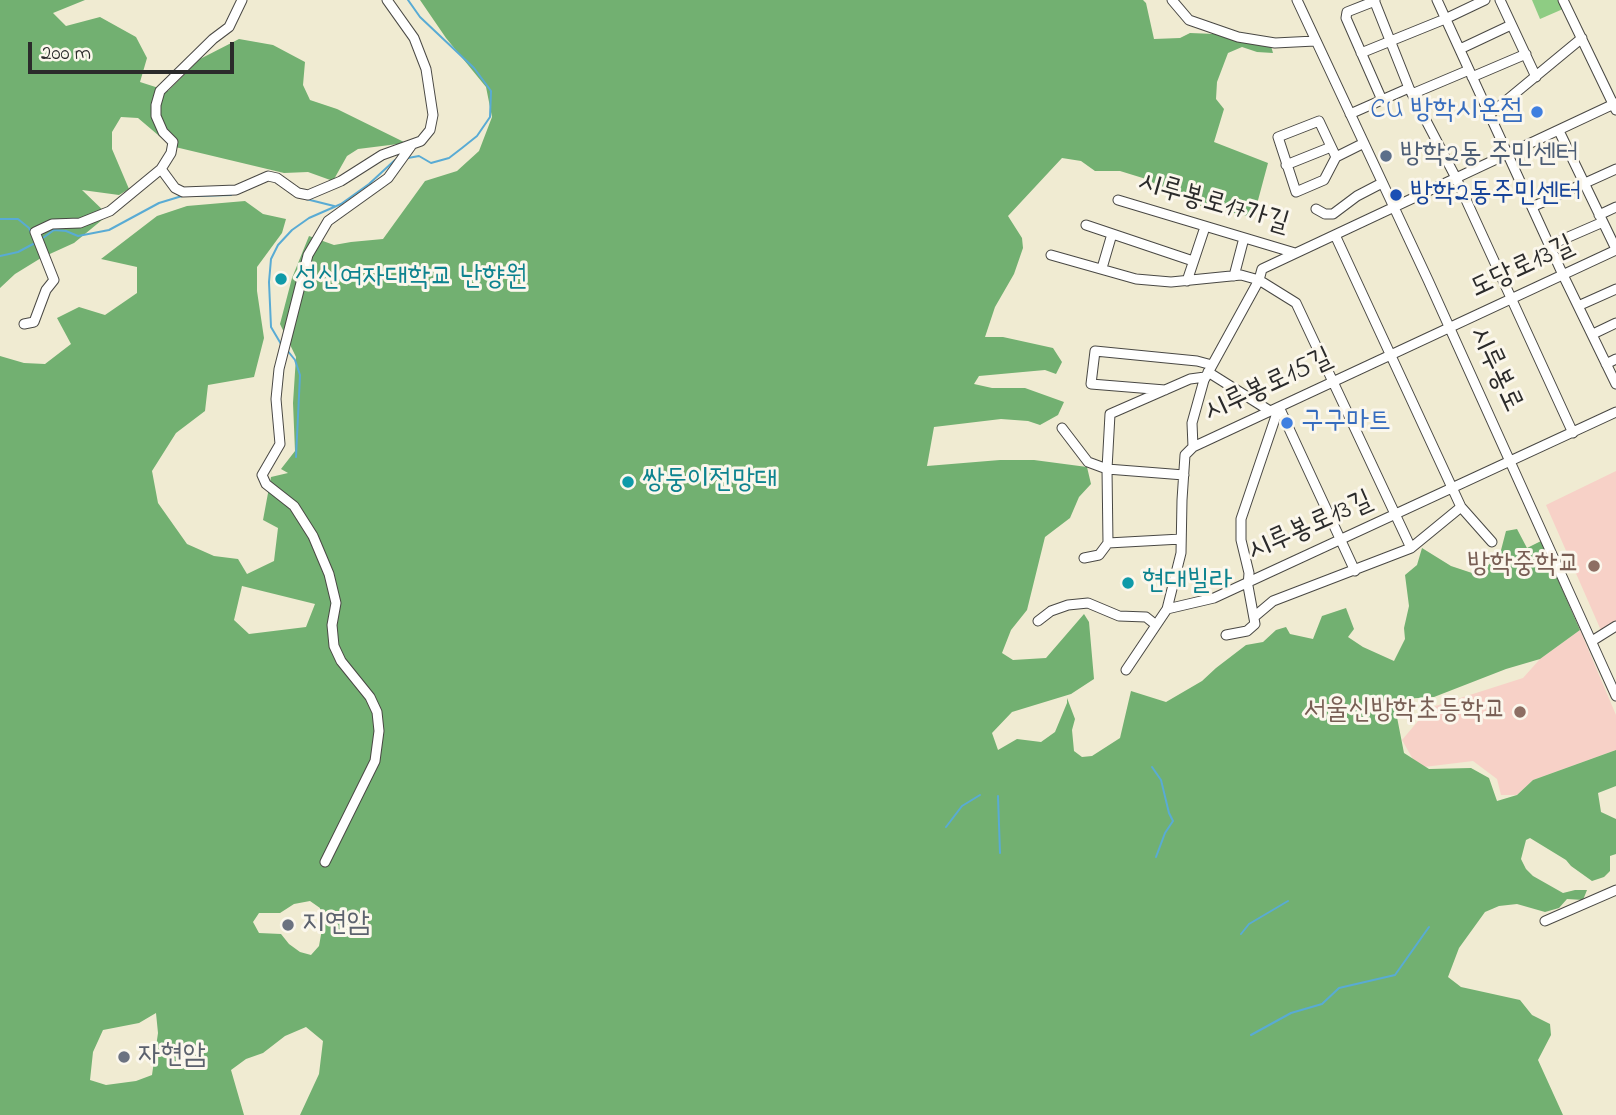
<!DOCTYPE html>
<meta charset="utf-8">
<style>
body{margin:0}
#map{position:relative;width:1616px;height:1115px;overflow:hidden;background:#f0ebd2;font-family:"Indie Flower",sans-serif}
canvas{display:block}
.scale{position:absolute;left:28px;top:42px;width:206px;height:32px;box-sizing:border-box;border:4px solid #2b2b2b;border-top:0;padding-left:9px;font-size:21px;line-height:24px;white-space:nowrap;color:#2b2b2b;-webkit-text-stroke:5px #fbf7ec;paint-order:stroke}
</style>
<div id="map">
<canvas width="1616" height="1115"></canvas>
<div class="scale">200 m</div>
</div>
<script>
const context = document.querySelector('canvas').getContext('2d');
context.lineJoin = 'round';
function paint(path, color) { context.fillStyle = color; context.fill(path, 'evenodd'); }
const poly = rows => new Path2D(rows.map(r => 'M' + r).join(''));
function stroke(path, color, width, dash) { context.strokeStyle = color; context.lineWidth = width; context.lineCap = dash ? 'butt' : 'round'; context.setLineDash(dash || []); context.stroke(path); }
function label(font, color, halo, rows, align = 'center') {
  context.font = font + ' "Indie Flower","Poor Story",sans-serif'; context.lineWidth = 6; context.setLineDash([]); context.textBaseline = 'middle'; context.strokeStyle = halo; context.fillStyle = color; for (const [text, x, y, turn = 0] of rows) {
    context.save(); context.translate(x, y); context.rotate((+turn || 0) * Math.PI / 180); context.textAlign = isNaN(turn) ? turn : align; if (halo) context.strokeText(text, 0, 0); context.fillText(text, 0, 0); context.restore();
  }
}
paint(poly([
 [1616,471,1616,627,1603,635,1546,505],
 [1580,630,1616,715,1616,750,1533,780,1517,795,1501,795,1497,779,1473,761,1424,767,1414,761,1402,740,1429,708,1523,678,1540,659]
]), '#f7d1c7');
paint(poly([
 [1532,0,1558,0,1563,9,1540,19]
]), '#8ecc83');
paint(poly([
 [0,0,85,0,53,13,66,26,100,17,136,37,147,58,140,82,168,91,200,59,239,39,273,45,305,62,303,85,310,100,337,109,406,143,358,149,347,156,333,181,308,172,284,173,171,146,138,118,121,117,112,132,112,149,129,189,119,195,82,190,108,215,74,243,41,258,15,274,0,288],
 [420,0,1143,0,1146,3,1154,39,1180,38,1190,33,1215,34,1271,46,1273,53,1257,52,1242,47,1228,53,1217,82,1216,99,1224,109,1214,142,1268,163,1257,204,1248,216,1193,204,1146,179,1120,171,1095,171,1081,161,1062,158,1008,216,1022,238,1023,248,1014,274,995,307,985,337,1003,337,1053,348,1062,362,1056,374,1045,370,979,376,974,384,992,388,1025,388,1064,402,1058,415,1040,425,1028,421,1001,419,934,427,927,466,1000,460,1034,460,1087,467,1091,484,1079,497,1070,518,1045,537,1027,610,1011,630,1002,653,1013,660,1046,658,1084,614,1089,622,1094,679,1071,694,1012,712,992,733,998,750,1017,739,1041,742,1055,732,1067,703,1067,698,1075,719,1072,730,1074,751,1082,757,1092,756,1120,738,1131,691,1166,702,1202,681,1216,668,1246,645,1263,642,1276,630,1286,627,1290,634,1313,639,1322,616,1346,608,1354,629,1348,637,1363,647,1394,661,1405,639,1404,628,1409,606,1405,575,1417,565,1422,548,1451,566,1478,575,1500,554,1506,531,1517,529,1527,548,1541,541,1580,630,1540,659,1506,669,1434,697,1402,699,1395,707,1404,753,1429,769,1471,768,1489,778,1497,801,1517,795,1533,780,1616,750,1616,786,1598,793,1601,812,1616,819,1616,854,1610,856,1610,871,1604,877,1592,881,1571,866,1566,860,1530,838,1526,840,1521,859,1526,869,1533,876,1563,893,1575,890,1587,890,1583,900,1567,899,1559,908,1545,912,1517,904,1499,906,1485,912,1459,948,1448,977,1461,987,1520,1000,1532,1015,1550,1024,1551,1035,1538,1060,1563,1115,300,1115,319,1074,323,1041,306,1027,285,1036,263,1053,246,1059,231,1070,244,1115,0,1115,0,356,24,363,45,364,71,344,57,318,79,307,105,315,137,293,137,267,101,259,157,216,187,206,245,201,263,214,286,219,282,233,257,267,257,291,264,338,254,377,208,385,205,411,176,433,152,471,158,503,187,544,214,556,238,559,247,574,274,561,278,528,263,520,271,477,288,473,281,469,295,451,293,403,296,357,280,324,292,278,309,236,334,245,351,242,383,239,425,181,457,171,479,151,492,117,486,87,446,38],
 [242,586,315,604,306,627,249,634,234,620],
 [310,901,320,908,322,929,319,946,311,955,300,952,289,944,281,934,259,933,253,922,259,913,280,913,294,904],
 [156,1013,158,1033,152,1075,136,1081,106,1085,90,1080,93,1052,103,1030,139,1023]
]), '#72b071');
stroke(poly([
 [408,158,419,156,431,163,449,158,462,148,477,136,490,117,491,91,474,68,420,17,408,0],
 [191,196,231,195],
 [306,199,334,206],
 [0,219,18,219,29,228,31,233],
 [43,238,54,230,66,231,78,236,109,230,159,203,182,196],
 [0,256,18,252,35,243],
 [281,344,271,327,269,282,271,259,278,245,292,230,309,218,341,204,369,184,395,160],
 [287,350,295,360,300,375,296,457],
 [1152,767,1161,780,1169,813,1173,821,1165,833,1156,857],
 [998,796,1000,853],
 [946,827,962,806,980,795],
 [1241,934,1249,924,1288,901],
 [1251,1035,1291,1013,1322,1004,1339,988,1395,975,1429,927]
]), '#59abd4', 2);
const minor = poly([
 [1172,0,1189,20,1238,37,1275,43,1315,41],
 [1297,0,1428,280,1616,696],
 [1374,0,1409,88,1456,178,1573,433],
 [1437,0,1563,275,1616,384],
 [1500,0,1536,77],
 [1563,0,1616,110],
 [1375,1,1347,12,1346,18,1382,100],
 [1460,49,1511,25],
 [1361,53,1445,19,1485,0],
 [1472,77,1526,54],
 [1412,94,1469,70],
 [1350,114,1409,88],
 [1490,114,1582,38],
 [1559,131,1616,249],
 [1336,157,1319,121,1278,137,1296,192,1324,180,1336,157,1364,143],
 [1286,165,1331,147],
 [161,169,175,188,183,192,236,190,268,176,277,178,298,193,308,195,341,181,382,155,421,141,430,130,433,115,426,69,414,38,387,0],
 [1118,200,1295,253],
 [1532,207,1616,169],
 [1316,209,1325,214,1333,214,1357,196,1382,183],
 [1599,215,1616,207],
 [1086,225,1193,261],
 [1335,235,1461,507,1492,542],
 [1550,245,1603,222],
 [1051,255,1136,279,1171,282,1241,275,1259,280,1296,303,1411,548],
 [1102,268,1112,234],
 [1234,276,1244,238],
 [1187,281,1205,227],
 [1578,306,1616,289],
 [24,324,34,322,46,290,54,280,35,232,52,224,80,223,110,211,161,169,171,153,173,142,163,132,156,116,156,105,160,91,213,39,229,27,242,0],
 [1593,334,1616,323],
 [1606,364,1616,359],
 [1208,372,1270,411],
 [1165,390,1091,384,1095,351,1197,361,1212,365],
 [1279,407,1355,571],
 [1062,428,1088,462,1107,469,1184,475],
 [1193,447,1192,423,1204,380,1259,280,1262,269,1616,103],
 [1108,543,1107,469,1110,414,1190,379,1205,377],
 [1084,558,1099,555,1108,543,1181,539],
 [1167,609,1214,598,1616,412],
 [1254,617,1273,601,1411,548,1461,507],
 [1038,621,1051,611,1068,605,1088,603,1119,616,1146,617,1156,625],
 [1226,635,1247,631,1255,624,1248,586,1249,573,1241,540,1241,519,1279,407],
 [1592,641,1616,626],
 [1126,670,1167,609,1181,553,1182,500,1185,455,1193,447,1616,250],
 [325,862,375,761,379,731,377,712,370,697,341,661,334,646,332,625,336,603,329,574,313,536,294,506,266,484,262,475,280,444,276,399,279,369,308,255,328,221,388,178,411,146],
 [1545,921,1616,890]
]);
stroke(minor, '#494844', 11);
stroke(minor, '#fff', 9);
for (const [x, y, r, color] of [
 [1537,112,7,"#3f7fe0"],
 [1386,156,7,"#5c6f8a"],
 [1396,195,7,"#1a4fb4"],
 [281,279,7,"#0f9aa8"],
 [1287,423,7,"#3f7fe0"],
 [628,482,7,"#0f9aa8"],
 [1594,566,7,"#8d6e63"],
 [1128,583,7,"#0f9aa8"],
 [1520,712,7,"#8d6e63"],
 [288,925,7,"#6b7280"],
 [124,1057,7,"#6b7280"]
]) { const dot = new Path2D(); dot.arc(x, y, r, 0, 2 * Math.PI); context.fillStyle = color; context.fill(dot); stroke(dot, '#fbf7ec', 2.5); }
label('28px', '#366cbe', '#fbf7ec', [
 ["CU 방학시온점",1523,112],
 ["구구마트",1301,423,"left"]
], 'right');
label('28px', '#4e5e75', '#fbf7ec', [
 ["방학2동 주민센터",1400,156]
], 'left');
label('28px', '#164399', '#fbf7ec', [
 ["방학2동주민센터",1410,195]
], 'left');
label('28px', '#2b2b2b', '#fbf7ec', [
 ["시루봉로17가길",1213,205,16],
 ["도당로13길",1523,269,-25],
 ["시루봉로",1494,370,65],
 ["시루봉로15길",1269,387,-25],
 ["시루봉로13길",1311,528,-24]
]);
label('28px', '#0d838f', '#fbf7ec', [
 ["성신여자대학교 난향원",295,279],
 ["쌍둥이전망대",642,482],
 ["현대빌라",1142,583]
], 'left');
label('28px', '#785e54', '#fbf7ec', [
 ["방학중학교",1580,566],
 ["서울신방학초등학교",1506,712]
], 'right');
label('28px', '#5b616d', '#fbf7ec', [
 ["지연암",302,925],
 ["자현암",138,1057]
], 'left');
</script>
